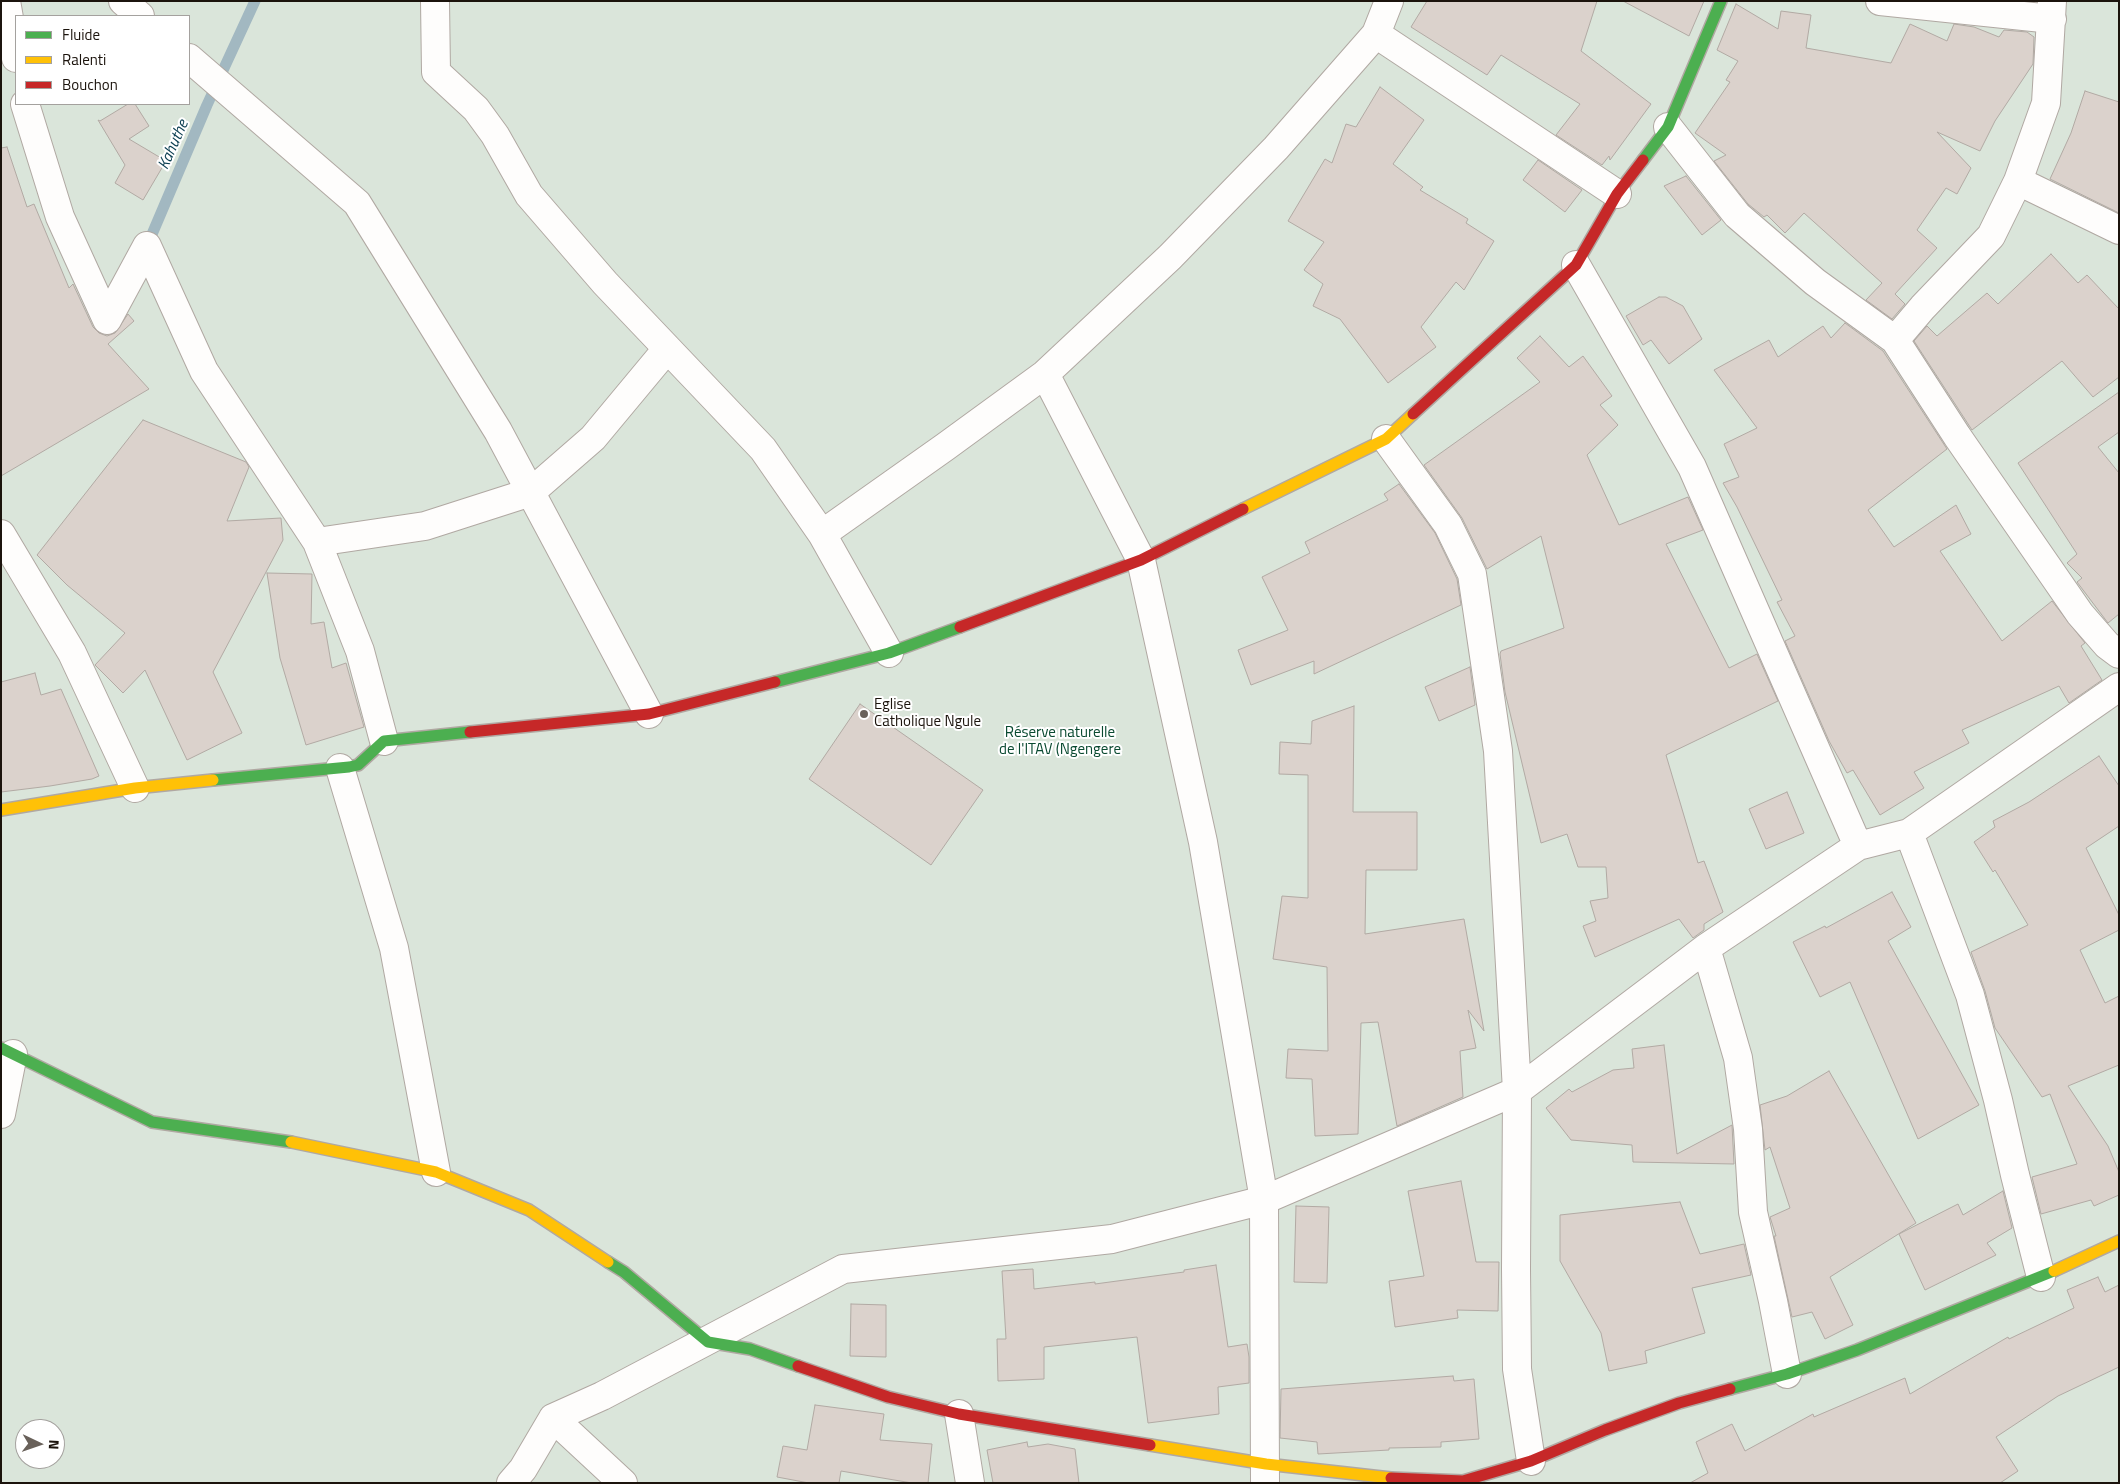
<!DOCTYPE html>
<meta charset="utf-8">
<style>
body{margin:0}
#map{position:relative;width:2120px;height:1484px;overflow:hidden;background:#f9f1eb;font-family:"Titillium Web",sans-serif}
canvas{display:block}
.frame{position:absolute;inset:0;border:2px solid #1b130c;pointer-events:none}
.legend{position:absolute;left:15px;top:15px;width:175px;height:90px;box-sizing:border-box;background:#fff;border:1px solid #a4a19e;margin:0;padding:6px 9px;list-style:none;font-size:15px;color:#1b130c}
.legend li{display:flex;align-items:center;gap:10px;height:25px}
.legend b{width:25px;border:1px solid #a4a19e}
.north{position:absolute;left:15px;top:1419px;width:50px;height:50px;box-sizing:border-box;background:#fff;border:1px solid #a4a19e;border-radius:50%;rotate:93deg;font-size:14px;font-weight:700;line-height:20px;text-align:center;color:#1b130c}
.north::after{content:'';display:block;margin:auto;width:18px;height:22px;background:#69615a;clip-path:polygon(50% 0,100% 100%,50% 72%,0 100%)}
</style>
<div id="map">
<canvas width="2120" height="1484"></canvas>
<div class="frame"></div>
<ul class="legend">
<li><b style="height:6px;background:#4caf50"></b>Fluide</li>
<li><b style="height:6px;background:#ffc107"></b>Ralenti</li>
<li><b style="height:6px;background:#c62828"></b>Bouchon</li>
</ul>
<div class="north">N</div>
</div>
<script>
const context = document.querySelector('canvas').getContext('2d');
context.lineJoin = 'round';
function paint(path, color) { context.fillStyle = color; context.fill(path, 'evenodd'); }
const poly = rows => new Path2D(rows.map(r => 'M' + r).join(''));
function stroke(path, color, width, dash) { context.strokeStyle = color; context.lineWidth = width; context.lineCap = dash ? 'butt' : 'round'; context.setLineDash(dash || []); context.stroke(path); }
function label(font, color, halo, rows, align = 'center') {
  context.font = font + ' "Titillium Web",sans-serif'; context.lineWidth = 4; context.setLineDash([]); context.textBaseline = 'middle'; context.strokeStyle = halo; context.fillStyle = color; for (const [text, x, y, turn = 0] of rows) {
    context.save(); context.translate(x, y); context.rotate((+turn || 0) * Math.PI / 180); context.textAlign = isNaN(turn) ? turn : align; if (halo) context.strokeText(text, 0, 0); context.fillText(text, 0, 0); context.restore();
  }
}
paint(poly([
 [1,1,2119,1,2119,1483,1,1483],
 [16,16,189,16,189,104,16,104],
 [25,1429,55,1429,55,1459,25,1459]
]), '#dae5da');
stroke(poly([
 [147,246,207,105,255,1]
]), '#a2b8c1', 11);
const building = poly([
 [1427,1,1597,1,1581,51,1651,104,1610,160,1609,156,1602,165,1556,135,1580,104,1501,55,1487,75,1411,27,1427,1],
 [1623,1,1704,1,1689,36,1623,1],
 [1736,4,1778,29,1781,11,1811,15,1806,48,1891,63,1910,24,1947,41,1954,24,1974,27,1999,37,2004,30,2027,32,2034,37,2033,64,1995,121,1980,151,1937,132,1971,168,1957,194,1946,188,1917,230,1937,248,1895,294,1905,304,1892,319,1866,300,1882,283,1804,213,1785,233,1767,215,1764,217,1748,204,1714,161,1726,155,1695,133,1730,82,1726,80,1738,61,1717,50,1736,4],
 [1380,87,1424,120,1393,164,1423,187,1420,190,1468,219,1466,223,1494,241,1464,290,1456,282,1421,327,1436,347,1388,383,1340,319,1313,306,1323,284,1304,270,1324,242,1288,221,1325,159,1332,163,1346,124,1356,127,1380,87],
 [2085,91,2119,102,2119,213,2050,179,2071,133,2085,91],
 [128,104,135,104,149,126,129,139,166,161,143,200,115,183,125,165,98,120,100,121,128,104],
 [7,147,27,207,34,204,69,288,73,284,93,327,99,333,107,336,115,333,128,314,134,321,108,344,149,389,1,476,1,148,7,147],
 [1538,160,1582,190,1565,212,1523,180,1538,160],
 [1686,176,1721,220,1702,235,1664,186,1686,176],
 [2051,254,2078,283,2087,275,2119,309,2119,377,2093,397,2062,361,1972,430,1914,341,1927,326,1937,336,1987,293,1998,304,2051,254],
 [1659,297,1666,297,1683,306,1702,339,1669,364,1651,340,1643,345,1626,316,1659,297],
 [1845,323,1883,351,1947,449,1868,510,1894,547,1956,505,1971,534,1940,551,2002,641,2052,601,2085,643,2081,646,2102,680,2069,703,2059,686,1962,730,1969,743,1914,772,1924,788,1880,815,1853,770,1847,773,1829,741,1785,641,1795,636,1777,602,1782,600,1737,507,1723,483,1739,477,1724,444,1757,428,1714,370,1769,340,1778,357,1823,326,1831,338,1845,323],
 [1540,336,1569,367,1583,356,1612,396,1600,405,1618,425,1587,455,1619,525,1688,497,1703,530,1666,544,1729,668,1757,654,1778,701,1666,755,1698,863,1704,861,1723,912,1704,924,1704,930,1693,938,1679,919,1595,957,1583,926,1596,921,1590,901,1608,898,1606,867,1578,867,1567,834,1541,843,1505,692,1500,654,1501,651,1564,628,1541,536,1487,569,1462,518,1424,465,1540,382,1517,358,1540,336],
 [2119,392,2119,432,2098,447,2119,473,2119,614,2108,623,2077,582,2082,578,2067,563,2077,554,2018,463,2119,392],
 [143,420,246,462,249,467,227,521,281,518,283,540,213,672,242,733,187,760,145,670,123,693,95,665,125,633,67,585,37,555,143,420],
 [1399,484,1435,533,1457,579,1461,605,1314,674,1314,661,1251,685,1238,650,1288,630,1262,577,1310,553,1305,542,1388,500,1384,494,1399,484],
 [267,573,312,574,311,624,324,622,332,668,346,663,364,727,306,745,280,658,267,573],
 [1470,667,1475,705,1439,721,1425,687,1470,667],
 [35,673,41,695,61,689,99,776,92,779,50,786,1,792,1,682,35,673],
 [860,704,983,790,931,865,809,779,860,704],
 [1354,706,1353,812,1417,812,1417,870,1366,870,1365,934,1464,919,1484,1031,1468,1010,1476,1048,1460,1051,1463,1097,1397,1126,1378,1022,1361,1023,1358,1134,1315,1136,1312,1079,1286,1078,1288,1049,1328,1051,1327,967,1273,959,1282,896,1308,898,1308,775,1279,774,1280,742,1311,744,1312,721,1354,706],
 [2099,756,2119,786,2119,826,2086,848,2119,915,2119,930,2080,950,2105,1003,2119,996,2119,1065,2068,1086,2108,1146,2119,1172,2119,1195,2094,1206,2091,1200,2041,1214,2032,1177,2077,1164,2050,1094,2042,1097,1995,1028,1985,991,1971,952,2028,925,1995,870,1993,872,1974,842,1995,827,1993,821,2029,802,2099,756],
 [1787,792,1804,833,1766,849,1749,809,1787,792],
 [1892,892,1911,927,1888,941,1979,1105,1918,1139,1850,982,1820,997,1793,942,1825,926,1826,928,1892,892],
 [1664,1045,1677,1154,1732,1125,1734,1164,1633,1162,1632,1145,1571,1140,1546,1108,1569,1089,1572,1092,1613,1070,1634,1068,1632,1049,1664,1045],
 [1829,1071,1916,1223,1830,1277,1853,1325,1825,1339,1812,1312,1792,1317,1774,1236,1776,1236,1770,1217,1790,1208,1770,1147,1765,1150,1760,1105,1787,1096,1829,1071],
 [1461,1181,1476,1262,1499,1262,1498,1311,1457,1310,1458,1318,1395,1327,1389,1281,1424,1276,1408,1191,1461,1181],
 [2003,1191,2012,1228,1987,1243,1996,1255,1925,1290,1899,1234,1958,1204,1963,1215,2003,1191],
 [1680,1202,1700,1254,1744,1244,1751,1275,1692,1288,1705,1333,1645,1351,1647,1363,1609,1371,1601,1333,1560,1261,1560,1215,1680,1202],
 [1296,1206,1329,1207,1327,1283,1294,1282,1296,1206],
 [1216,1265,1228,1347,1247,1344,1249,1357,1249,1383,1218,1387,1219,1414,1148,1423,1137,1337,1044,1347,1044,1379,998,1381,997,1339,1006,1339,1002,1271,1033,1269,1034,1289,1095,1282,1095,1284,1184,1272,1184,1270,1216,1265],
 [2098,1277,2105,1292,2119,1285,2119,1367,2058,1396,1996,1437,2018,1471,2000,1483,1690,1483,1708,1473,1696,1442,1732,1424,1745,1451,1813,1414,1814,1417,1905,1378,1910,1394,2008,1337,2009,1339,2074,1308,2067,1290,2098,1277],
 [851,1304,886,1305,886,1357,850,1356,851,1304],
 [1453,1376,1454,1381,1474,1379,1479,1439,1441,1442,1441,1447,1389,1448,1389,1450,1318,1454,1317,1442,1280,1438,1281,1389,1453,1376],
 [815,1405,884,1414,880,1440,932,1444,928,1483,912,1483,841,1471,839,1483,809,1483,777,1477,783,1446,807,1450,815,1405],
 [1027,1442,1028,1447,1048,1444,1075,1449,1079,1483,993,1483,987,1450,1027,1442]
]);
paint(building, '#dbd2cc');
stroke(building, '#b2aaa4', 1);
const street = poly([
 [6,1,16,58],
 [123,1,140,16],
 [435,1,436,72,476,109,495,135,529,195,605,283,763,449,822,534,889,653],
 [1880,1,2052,19],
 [1376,34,1617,194],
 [189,58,357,203,498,431,649,714],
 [25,104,60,217,107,320,147,246],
 [1668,127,1737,215,1815,282,1895,340,1957,436,2080,614,2107,645,2119,654],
 [2018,181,2119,230],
 [147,246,204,371,317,542,360,651,384,741],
 [1576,265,1692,467,1858,846],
 [1895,340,1923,307,1991,236,2018,181,2046,103,2052,1],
 [1045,374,1141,560,1203,842,1264,1200,1265,1483],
 [1386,439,1448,525,1472,574,1482,642,1498,751,1517,1091,1516,1269,1517,1369,1531,1461],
 [1,534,72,653,135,788],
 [822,534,945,447,1045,374,1170,257,1276,148,1376,34,1389,1],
 [317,542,425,526,531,492,593,438,667,349],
 [340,768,394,948,436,1172],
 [1909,833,1970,995,1998,1100,2015,1175,2041,1277],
 [1706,948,1738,1058,1748,1129,1753,1212,1773,1301,1787,1374],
 [1,1114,13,1054],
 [959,1414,970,1483],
 [553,1418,623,1483],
 [511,1483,523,1469,553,1418,602,1396,843,1269,1112,1239,1264,1200,1517,1091,1706,948,1858,846,1909,833,2119,687]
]);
const fast = poly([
 [1643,160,1668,127,1721,1],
 [775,682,889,653,960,627],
 [213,780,349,767,358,765,384,741,470,732],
 [1,1048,152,1122,291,1142],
 [608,1262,624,1272,708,1342,750,1349,798,1366],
 [1730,1389,1787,1374,1857,1350,2054,1271]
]);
const slow = poly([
 [1243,509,1386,439,1413,414],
 [1,810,135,788,213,780],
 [291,1142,436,1172,529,1210,608,1262],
 [2054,1271,2119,1241],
 [1150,1445,1266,1464,1391,1478]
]);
const jam = poly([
 [1413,414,1576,265,1617,194,1643,160],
 [960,627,1141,560,1243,509],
 [470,732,649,714,775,682],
 [798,1366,888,1397,959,1414,1150,1445],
 [1391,1478,1463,1481,1531,1461,1605,1430,1679,1403,1730,1389]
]);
stroke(street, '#b0a8a2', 30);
stroke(fast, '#b0a8a2', 14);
stroke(slow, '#b0a8a2', 14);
stroke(jam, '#b0a8a2', 14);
stroke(street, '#fefdfc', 28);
stroke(fast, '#4caf50', 11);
stroke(slow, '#ffc107', 11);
stroke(jam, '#c62828', 11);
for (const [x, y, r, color] of [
 [864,714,5,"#69615a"]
]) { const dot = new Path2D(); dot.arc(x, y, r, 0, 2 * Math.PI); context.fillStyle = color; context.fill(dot); stroke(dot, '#fff', 2); }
label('15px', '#1b130c', '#fff', [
 ["Eglise",874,705],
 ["Catholique Ngule",874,722]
], 'left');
label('15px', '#094930', '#fff', [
 ["Réserve naturelle",1060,733],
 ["de l'ITAV (Ngengere",1060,750]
]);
label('italic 16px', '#0b3e51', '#fff', [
 ["Kahuthe",174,145,-66]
]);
</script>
